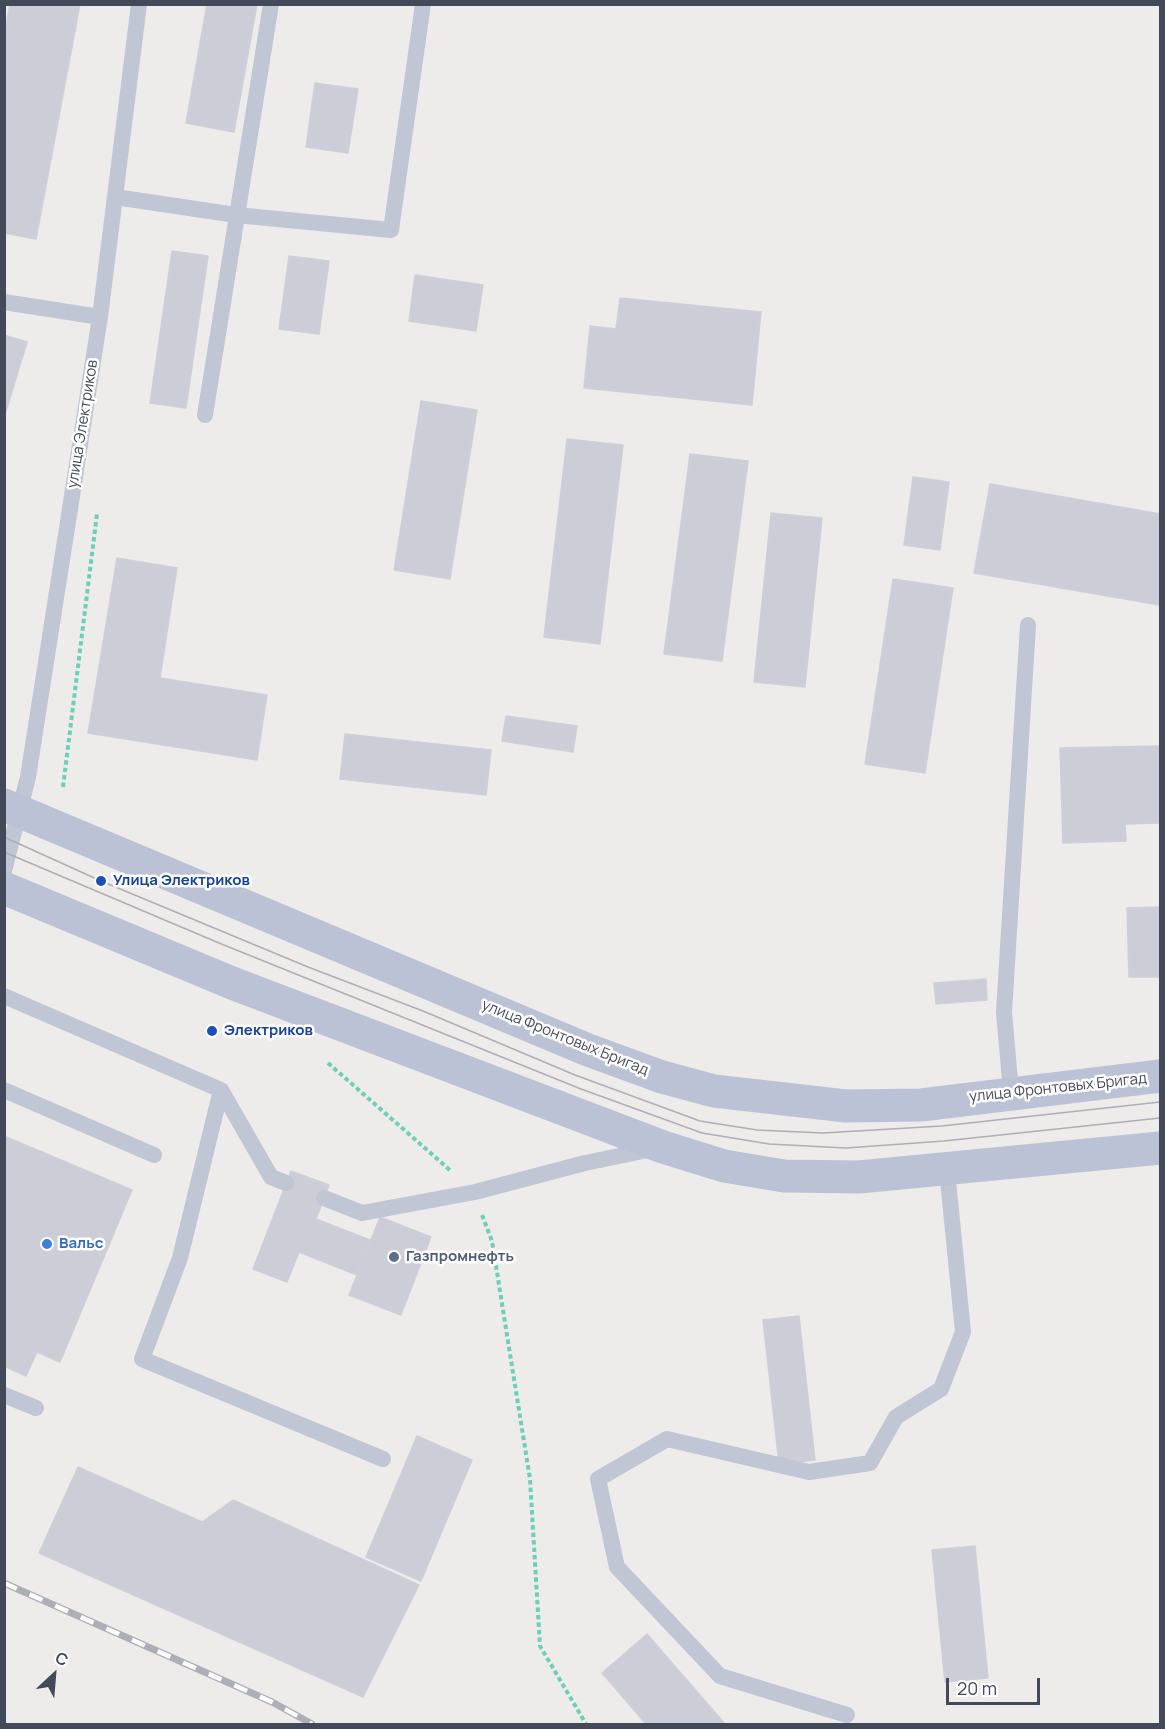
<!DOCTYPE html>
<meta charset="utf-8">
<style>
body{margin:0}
#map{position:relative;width:1165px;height:1729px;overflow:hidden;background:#eeebeb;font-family:Manrope,sans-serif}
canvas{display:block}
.frame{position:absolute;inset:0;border:6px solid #434959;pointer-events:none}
.north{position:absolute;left:24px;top:1645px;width:60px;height:60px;-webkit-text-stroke:4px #fff;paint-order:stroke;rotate:26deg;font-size:16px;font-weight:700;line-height:24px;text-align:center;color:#434959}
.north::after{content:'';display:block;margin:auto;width:21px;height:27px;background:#434959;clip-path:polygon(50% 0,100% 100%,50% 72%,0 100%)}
.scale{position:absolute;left:946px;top:1678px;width:94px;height:27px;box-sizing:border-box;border:3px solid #434959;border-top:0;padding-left:8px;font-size:18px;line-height:21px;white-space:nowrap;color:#434959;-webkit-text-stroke:4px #fff;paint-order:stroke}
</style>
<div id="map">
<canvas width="1165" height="1729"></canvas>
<div class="frame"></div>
<div class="north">С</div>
<div class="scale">20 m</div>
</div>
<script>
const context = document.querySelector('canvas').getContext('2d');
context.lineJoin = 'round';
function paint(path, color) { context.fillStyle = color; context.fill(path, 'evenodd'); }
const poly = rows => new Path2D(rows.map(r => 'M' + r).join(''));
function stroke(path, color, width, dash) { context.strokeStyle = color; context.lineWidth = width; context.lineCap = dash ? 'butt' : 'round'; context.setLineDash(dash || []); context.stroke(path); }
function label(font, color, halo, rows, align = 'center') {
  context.font = font + ' Manrope,sans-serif'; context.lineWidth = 5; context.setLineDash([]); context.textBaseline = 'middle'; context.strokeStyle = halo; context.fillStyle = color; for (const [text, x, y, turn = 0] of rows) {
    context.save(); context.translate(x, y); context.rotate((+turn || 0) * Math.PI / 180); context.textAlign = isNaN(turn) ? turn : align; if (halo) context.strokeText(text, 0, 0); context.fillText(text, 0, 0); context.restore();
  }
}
const building = poly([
 [10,4,80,4,36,239,4,233,4,36,10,4],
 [207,4,257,4,234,132,186,123,207,4],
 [315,83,358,89,348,153,306,147,315,83],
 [172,251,208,256,186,408,150,403,172,251],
 [289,256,329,261,319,334,279,329,289,256],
 [415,275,483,285,476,331,409,321,415,275],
 [620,298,761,312,752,405,584,388,590,326,616,329,620,298],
 [4,335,27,342,4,418,4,335],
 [421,401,477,410,450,579,394,570,421,401],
 [567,439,623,445,600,644,544,637,567,439],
 [690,454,748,461,722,661,664,654,690,454],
 [913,477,949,482,940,550,904,545,913,477],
 [990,484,1160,514,1160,605,974,573,990,484],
 [771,513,822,518,805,687,754,682,771,513],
 [117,558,177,568,160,678,267,695,257,760,88,733,117,558],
 [893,579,953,588,925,773,865,764,893,579],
 [506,716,577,726,573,752,502,741,506,716],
 [345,734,491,750,486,795,340,779,345,734],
 [1160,746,1160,823,1125,824,1126,841,1063,843,1060,748,1160,746],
 [1160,907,1160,977,1129,977,1127,908,1160,907],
 [986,979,987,1000,936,1004,934,983,986,979],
 [4,1136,132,1190,60,1362,37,1352,26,1376,4,1366,4,1136],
 [291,1171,329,1185,316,1219,370,1240,357,1275,299,1252,287,1282,253,1269,291,1171],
 [380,1217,431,1237,401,1315,349,1295,380,1217],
 [799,1316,815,1460,779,1464,763,1320,799,1316],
 [417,1436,472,1460,421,1581,366,1557,417,1436],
 [78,1467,202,1522,233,1500,419,1585,363,1697,39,1553,78,1467],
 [975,1546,988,1678,945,1682,932,1550,975,1546],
 [647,1634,725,1724,646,1724,602,1673,647,1634]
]);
paint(building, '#cdcdd7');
stroke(building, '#cecfd7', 1.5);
stroke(poly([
 [63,787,97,514],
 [328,1063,451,1171],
 [482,1215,492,1241,530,1479,540,1646,586,1724]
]), '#6ccfb6', 4, [4.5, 3]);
stroke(poly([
 [115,197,236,215,391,230,423,4],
 [4,302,100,317],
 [205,415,271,4],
 [4,871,28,777,100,317,139,4],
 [4,996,221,1090,271,1177,286,1183],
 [4,1090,154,1155],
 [221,1090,180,1258,142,1359,383,1459],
 [1011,1092,1004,1012,1028,625],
 [324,1198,362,1213,475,1192,585,1163,653,1149],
 [4,1395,36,1408],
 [847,1715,720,1676,617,1567,598,1479,667,1439,809,1472,870,1463,896,1417,941,1389,963,1332,947,1170]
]), '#c0c6d4', 16);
stroke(poly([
 [4,805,588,1050,662,1077,714,1091,846,1106,921,1105,1160,1076],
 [4,888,232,983,663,1147,724,1166,784,1176,859,1177,1160,1148]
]), '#bcc2d6', 33);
stroke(poly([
 [4,837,101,881,308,967,423,1011,575,1075,700,1121,757,1130,823,1133,942,1126,1160,1102],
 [4,852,219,943,581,1089,702,1133,769,1144,846,1148,944,1141,1160,1118]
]), '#adaeb6', 1.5);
const rail = poly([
 [4,1583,272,1702,312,1724]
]);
stroke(rail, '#adaeb6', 7);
stroke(rail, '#fff', 4.5, [14]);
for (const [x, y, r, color] of [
 [101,881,6,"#1a4fb4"],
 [212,1031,6,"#1a4fb4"],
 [47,1244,6,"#3f7fe0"],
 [394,1257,6,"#5c6f8a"]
]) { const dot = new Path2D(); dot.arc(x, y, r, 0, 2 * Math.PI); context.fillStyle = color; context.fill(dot); stroke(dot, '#fff', 2); }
label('15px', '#434959', '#fff', [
 ["улица Электриков",83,424,-81],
 ["улица Фронтовых Бригад",565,1038,22],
 ["улица Фронтовых Бригад",1058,1088,-6]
]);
label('bold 15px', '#164399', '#fff', [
 ["Улица Электриков",113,881],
 ["Электриков",224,1031]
], 'left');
label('bold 15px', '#366cbe', '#fff', [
 ["Вальс",59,1244]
], 'left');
label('bold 15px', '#4e5e75', '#fff', [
 ["Газпромнефть",406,1257]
], 'left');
</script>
